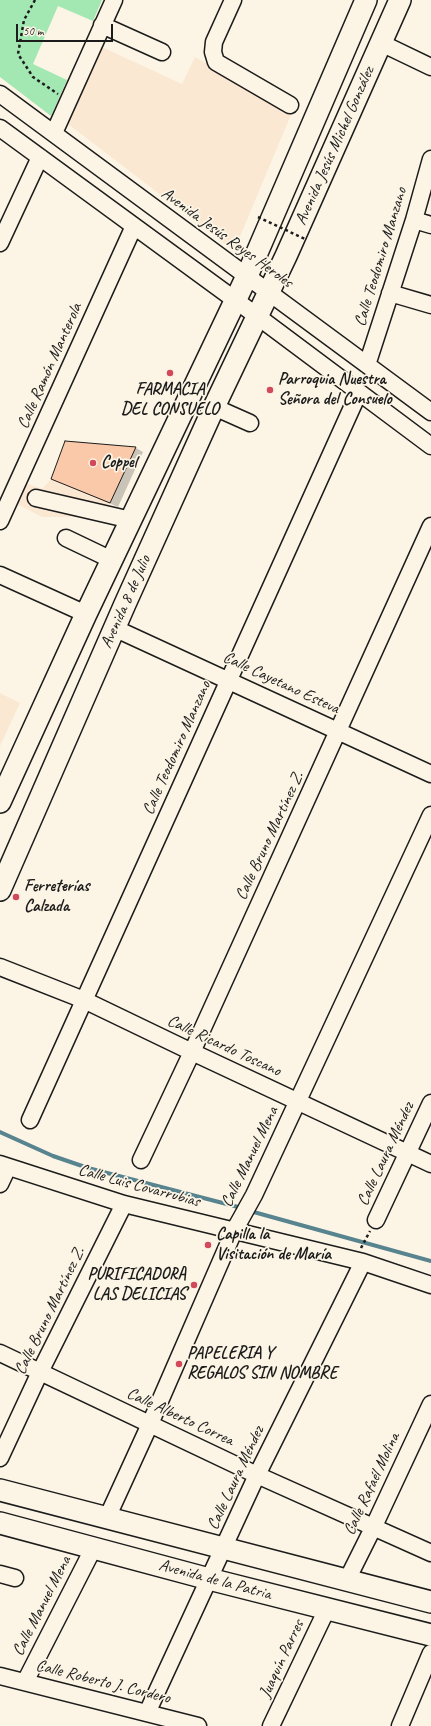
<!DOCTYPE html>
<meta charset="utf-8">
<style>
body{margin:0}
#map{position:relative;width:431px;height:1726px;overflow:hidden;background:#fcf5e5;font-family:Caveat,sans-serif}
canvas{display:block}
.scale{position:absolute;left:16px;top:24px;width:97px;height:18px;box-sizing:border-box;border:2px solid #1c1c1c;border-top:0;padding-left:5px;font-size:12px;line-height:14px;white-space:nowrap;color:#1c1c1c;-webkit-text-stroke:3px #fcf5e5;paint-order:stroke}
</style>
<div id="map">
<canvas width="431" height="1726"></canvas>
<div class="scale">50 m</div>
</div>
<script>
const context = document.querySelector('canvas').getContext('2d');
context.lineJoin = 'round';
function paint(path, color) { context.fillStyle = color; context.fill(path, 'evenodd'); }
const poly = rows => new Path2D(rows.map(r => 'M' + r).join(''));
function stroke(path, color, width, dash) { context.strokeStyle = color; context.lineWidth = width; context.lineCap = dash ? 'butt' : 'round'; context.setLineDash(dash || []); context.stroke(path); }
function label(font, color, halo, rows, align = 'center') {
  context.font = font + ' Caveat,sans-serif'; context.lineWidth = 3.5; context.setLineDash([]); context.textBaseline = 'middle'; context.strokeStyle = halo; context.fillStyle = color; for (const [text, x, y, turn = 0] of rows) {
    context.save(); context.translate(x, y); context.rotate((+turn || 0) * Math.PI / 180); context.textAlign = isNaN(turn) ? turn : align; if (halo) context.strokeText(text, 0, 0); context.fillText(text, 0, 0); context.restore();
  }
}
paint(poly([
 [102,47,182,84,195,57,293,110,234,251,68,124],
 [65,441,136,447,110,503,102,513,100,517,42,517,15,503,25,483,42,489,51,479],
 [0,693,20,703,0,746]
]), '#fbe8d3');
paint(poly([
 [0,0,102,0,93,21,58,6,33,64,67,80,51,116,0,77]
]), '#a3e7b2');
paint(poly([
 [66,442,136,448,143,452,118,507,52,478]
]), '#0003');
stroke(poly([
 [0,1132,53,1156,88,1168,242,1208],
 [250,1211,431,1261]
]), '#57848f', 4);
const building = poly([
 [65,441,136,447,110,503,51,479,65,441]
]);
paint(building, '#fac9a9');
stroke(building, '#1c1c1c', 1);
const minor = poly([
 [233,0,214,42,213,52,216,62,290,105],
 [102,25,162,52],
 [381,43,431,67],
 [0,94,431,412],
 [0,128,257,316,431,446],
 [54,133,114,0],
 [414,220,431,225],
 [0,243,40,157],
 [390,293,431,305],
 [367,365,414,220,431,159],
 [214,407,250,423],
 [36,498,131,520],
 [0,521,134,226],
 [66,538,112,560],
 [0,575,86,614],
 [114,628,431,774],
 [0,967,84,1000,192,1052,431,1164],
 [30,1120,359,392],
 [141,1160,192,1052,431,526],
 [0,1164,124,1204,363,1262,431,1285],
 [0,1184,8,1167],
 [376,1220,431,1103],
 [0,1353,257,1475,431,1553],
 [0,1458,40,1372,124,1204],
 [107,1518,150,1424,234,1231,254,1195,431,815],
 [0,1574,15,1578],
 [347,1580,374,1526,431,1404],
 [0,1676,198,1726],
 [25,1682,94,1547],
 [147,1713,257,1475,363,1262],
 [271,1726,327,1609],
 [400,1726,431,1653]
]);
const major = poly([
 [0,802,86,614,247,276,366,0],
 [0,890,125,604,214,407,286,256,400,0],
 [0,1490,431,1602],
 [0,1523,209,1579,431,1635]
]);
stroke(minor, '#1c1c1c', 19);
stroke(major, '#1c1c1c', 24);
stroke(poly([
 [35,0,24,20,18,54,33,77,58,94],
 [361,1248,370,1231]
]), '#1c1c1c', 2.5, [3, 3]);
stroke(minor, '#fcf5e5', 16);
stroke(major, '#fcf5e5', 21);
stroke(poly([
 [258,217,305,239]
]), '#1c1c1c', 2.5, [3, 3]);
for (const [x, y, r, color] of [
 [170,373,4,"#d1495b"],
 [270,390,4,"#d1495b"],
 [93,463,4,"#d1495b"],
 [16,897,4,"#d1495b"],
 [208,1245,4,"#d1495b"],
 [194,1285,4,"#d1495b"],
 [179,1364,4,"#d1495b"]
]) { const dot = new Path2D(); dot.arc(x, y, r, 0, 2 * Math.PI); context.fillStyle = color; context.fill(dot); stroke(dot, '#fcf5e5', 1.5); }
label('17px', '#1c1c1c', '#fcf5e5', [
 ["Avenida Jesús Michel González",335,146,-66],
 ["Avenida Jesús Reyes Heroles",227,238,36],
 ["Calle Teodomiro Manzano",381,257,-73],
 ["Calle Ramón Manterola",50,366,-66],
 ["Avenida 8 de Julio",126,602,-66],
 ["Calle Cayetano Esteva",281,683,25],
 ["Calle Teodomiro Manzano",177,748,-66],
 ["Calle Bruno Martínez Z.",270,836,-65],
 ["Calle Ricardo Toscano",224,1046,25],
 ["Calle Laura Méndez",386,1154,-65],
 ["Calle Manuel Mena",250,1157,-64],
 ["Calle Luis Covarrubias",139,1186,15],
 ["Calle Bruno Martínez Z.",50,1311,-64],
 ["Calle Alberto Correa",180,1417,25],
 ["Calle Laura Méndez",236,1478,-65],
 ["Calle Rafaél Molina",372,1484,-65],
 ["Avenida de la Patria",215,1580,15],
 ["Calle Manuel Mena",42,1606,-63],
 ["Juaquín Parres",282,1659,-65],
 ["Calle Roberto J. Cordero",103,1682,14]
]);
label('bold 17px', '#1c1c1c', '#fcf5e5', [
 ["Parroquia Nuestra",278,380],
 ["Señora del Consuelo",278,400],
 ["FARMACIA",170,390,"center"],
 ["DEL CONSUELO",170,410,"center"],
 ["Coppel",101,463],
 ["Ferreterías",24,887],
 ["Calzada",24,907],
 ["Capilla la",216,1235],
 ["Visitación de María",216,1255],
 ["PURIFICADORA",186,1275,"right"],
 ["LAS DELICIAS",186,1295,"right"],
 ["PAPELERIA Y",187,1354],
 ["REGALOS SIN NOMBRE",187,1374]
], 'left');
</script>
